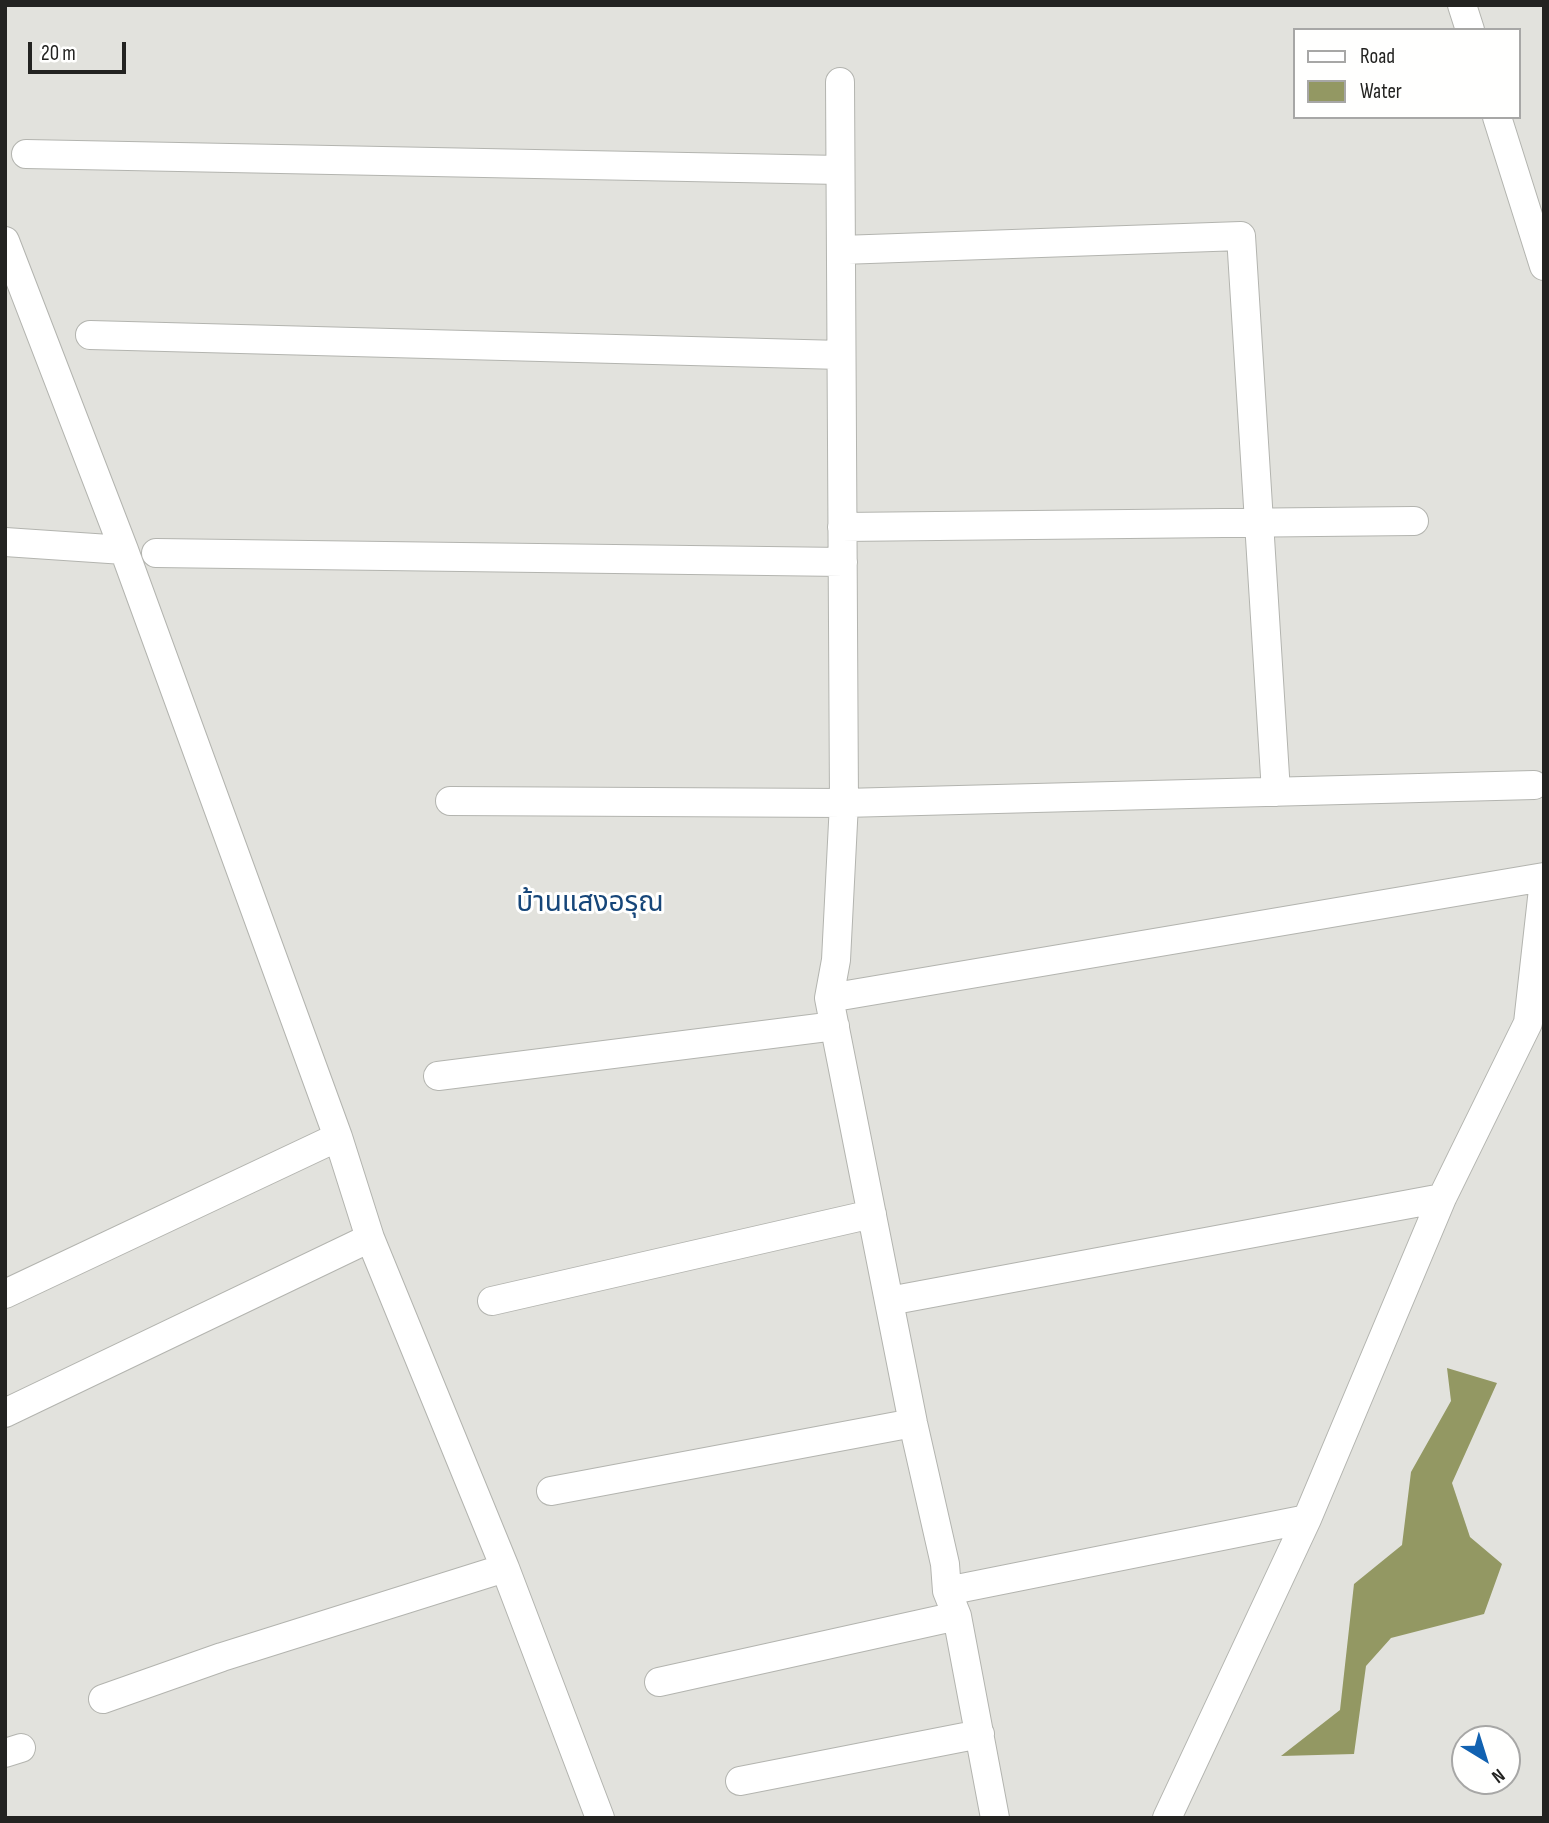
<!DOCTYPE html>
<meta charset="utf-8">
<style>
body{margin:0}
#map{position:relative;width:1549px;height:1823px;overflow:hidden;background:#e2e2dd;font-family:"Sofia Sans Condensed",sans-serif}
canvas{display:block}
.frame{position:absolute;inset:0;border:7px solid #232321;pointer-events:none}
.legend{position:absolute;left:1293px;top:28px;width:228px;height:91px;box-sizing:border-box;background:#fffffe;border:2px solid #a7a7a6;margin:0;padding:9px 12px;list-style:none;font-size:21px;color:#232321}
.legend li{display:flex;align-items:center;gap:14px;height:35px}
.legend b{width:35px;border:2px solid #a7a7a6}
.north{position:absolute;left:1451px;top:1725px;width:70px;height:70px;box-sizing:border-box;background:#fffffe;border:2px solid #a7a7a6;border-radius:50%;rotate:142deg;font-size:19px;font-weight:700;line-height:28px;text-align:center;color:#232321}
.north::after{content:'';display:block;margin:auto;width:24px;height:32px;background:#1262b1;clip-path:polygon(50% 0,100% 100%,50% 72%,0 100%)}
.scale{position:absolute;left:28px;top:42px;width:98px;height:32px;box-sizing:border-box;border:4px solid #232321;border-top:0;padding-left:9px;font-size:21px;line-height:24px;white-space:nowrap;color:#232321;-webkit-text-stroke:5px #fffffe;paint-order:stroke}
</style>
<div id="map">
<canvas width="1549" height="1823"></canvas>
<div class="frame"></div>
<ul class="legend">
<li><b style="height:9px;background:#fff"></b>Road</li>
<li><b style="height:19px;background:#939863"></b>Water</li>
</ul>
<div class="north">N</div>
<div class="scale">20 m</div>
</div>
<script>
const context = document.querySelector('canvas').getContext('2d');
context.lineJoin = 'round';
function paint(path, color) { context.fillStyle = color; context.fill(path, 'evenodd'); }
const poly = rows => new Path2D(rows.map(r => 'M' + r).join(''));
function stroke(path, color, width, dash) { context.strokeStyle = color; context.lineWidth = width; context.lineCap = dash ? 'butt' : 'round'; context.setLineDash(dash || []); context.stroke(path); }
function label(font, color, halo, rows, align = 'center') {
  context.font = font + ' "Sofia Sans Condensed","Noto Sans Thai",sans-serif'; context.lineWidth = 6; context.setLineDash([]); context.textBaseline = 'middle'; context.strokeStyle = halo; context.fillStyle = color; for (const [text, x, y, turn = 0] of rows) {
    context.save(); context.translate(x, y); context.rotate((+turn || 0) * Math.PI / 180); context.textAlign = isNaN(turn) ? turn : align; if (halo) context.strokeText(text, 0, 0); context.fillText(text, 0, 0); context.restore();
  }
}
paint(poly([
 [1447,1368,1497,1383,1452,1483,1470,1537,1502,1564,1484,1614,1391,1638,1366,1666,1354,1754,1281,1756,1340,1710,1354,1584,1402,1545,1411,1472,1451,1401]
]), '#939863');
const street = poly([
 [1462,5,1470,30],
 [840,82,844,803,836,960,829,998,913,1423,945,1564,947,1591,957,1616,995,1818],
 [1497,117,1544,266],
 [26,154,840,170],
 [5,241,124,550,338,1137,370,1238,505,1568,600,1818],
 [841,250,1241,236,1276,792],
 [90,335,841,355],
 [842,527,1414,521],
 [5,542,124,550],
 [156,553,843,562],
 [450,801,844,803,1534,785],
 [829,998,1544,877],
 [438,1076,835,1026],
 [5,1294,338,1137],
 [492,1301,872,1214],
 [889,1301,1442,1198],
 [5,1413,370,1238],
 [551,1491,913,1423],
 [947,1591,1307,1519],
 [659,1682,957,1616],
 [103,1699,222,1657,505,1568],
 [5,1753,21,1748],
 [740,1781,980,1734],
 [1167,1818,1307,1519,1442,1198,1528,1023,1544,880]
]);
stroke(street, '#b3b4af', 30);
stroke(street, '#fff', 28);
label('28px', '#164679', '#fffffe', [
 ["บ้านแสงอรุณ",590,904]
]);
</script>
